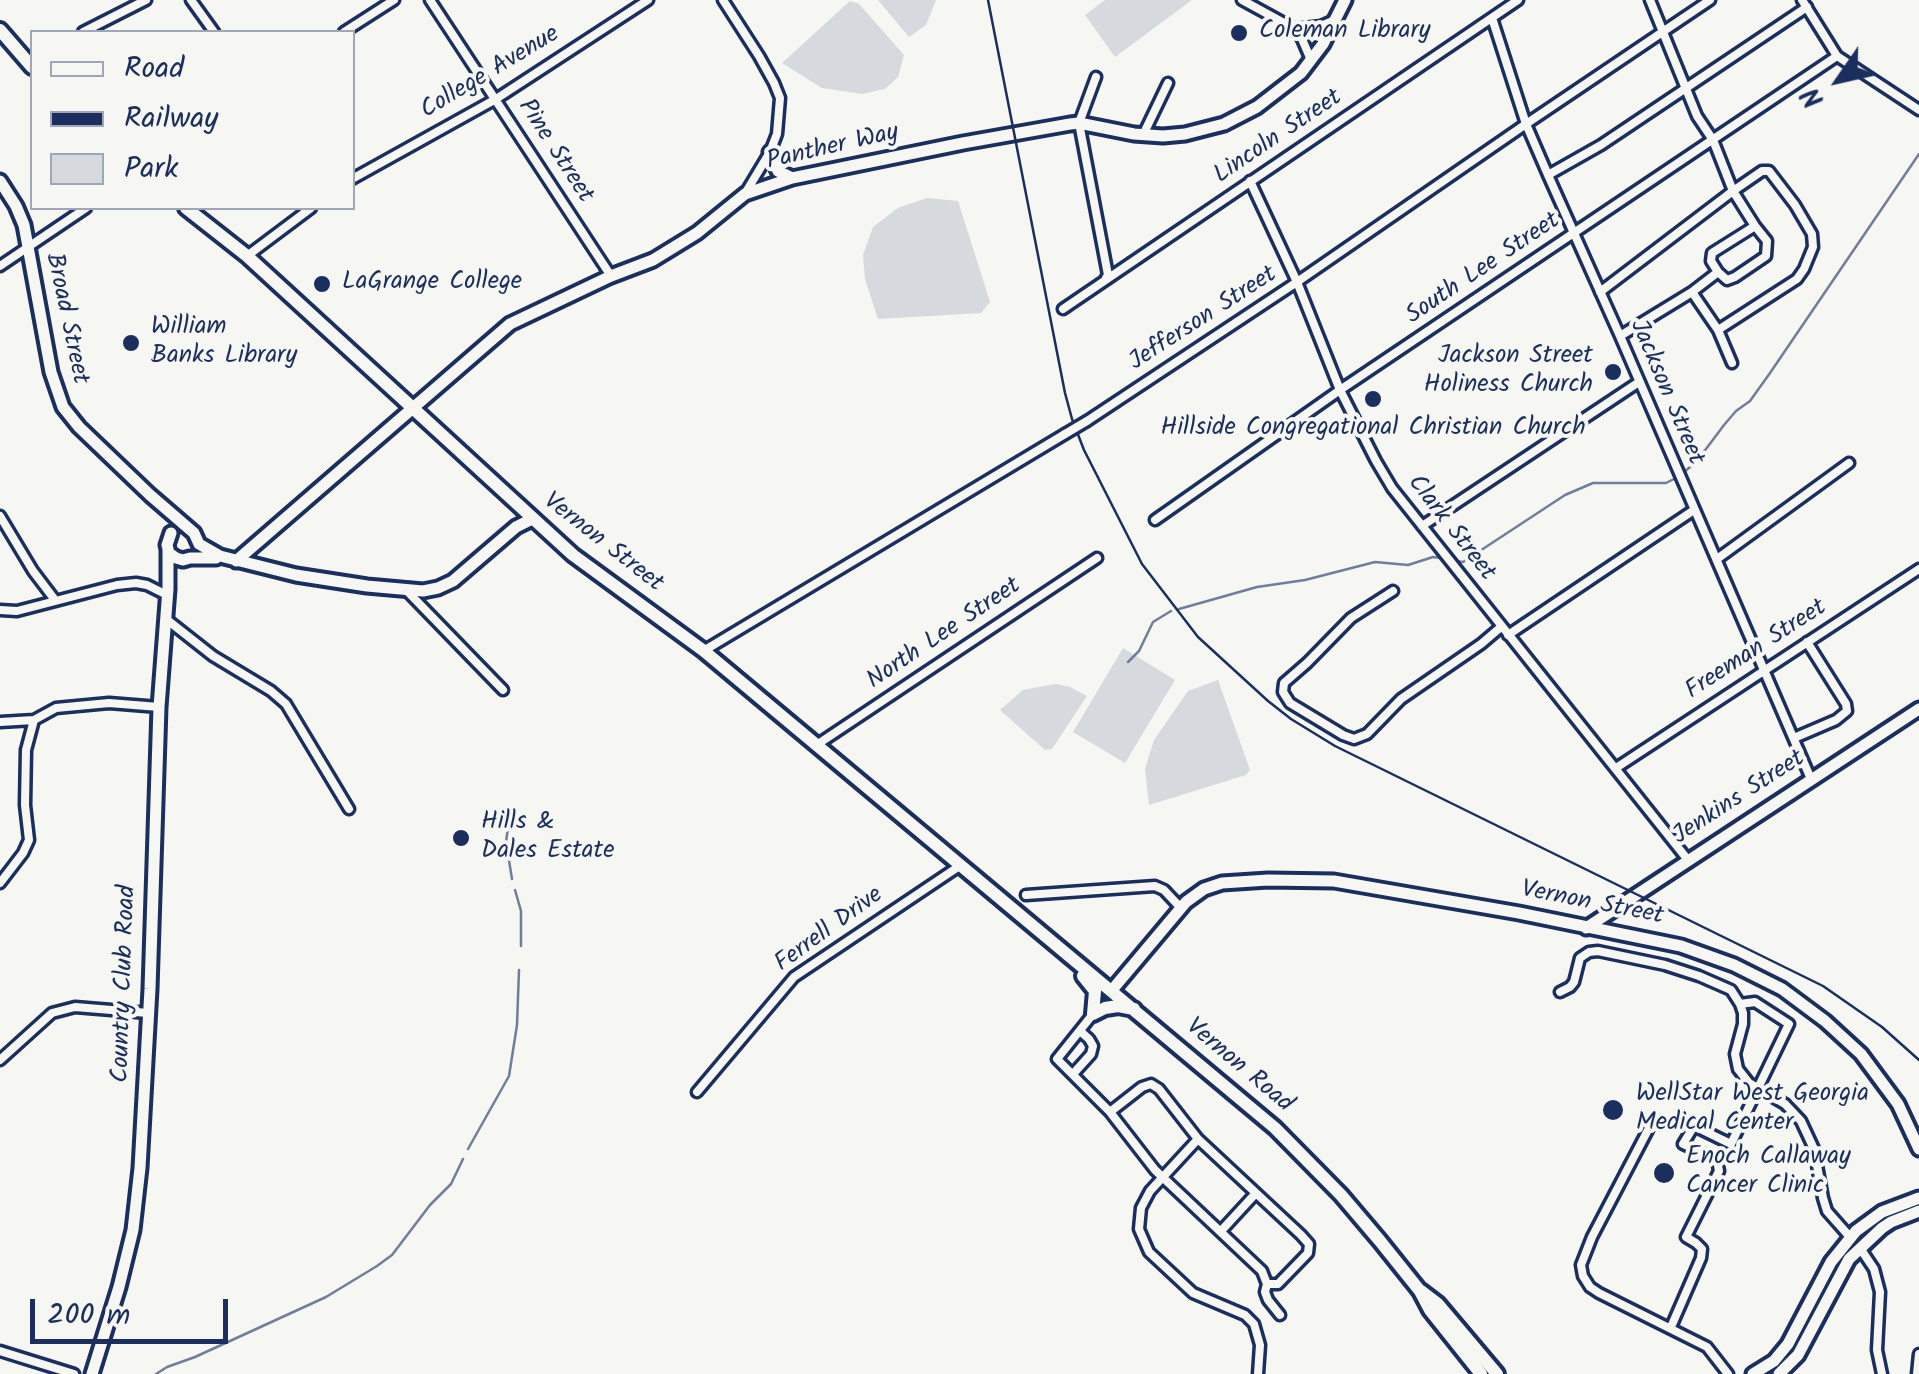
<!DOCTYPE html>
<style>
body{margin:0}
#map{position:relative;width:1919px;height:1374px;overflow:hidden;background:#f6f6f2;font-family:Kalam,sans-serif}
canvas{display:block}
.legend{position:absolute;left:30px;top:30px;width:325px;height:180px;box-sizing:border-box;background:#f6f6f2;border:2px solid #9ea6b7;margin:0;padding:12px 18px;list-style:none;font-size:30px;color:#1b2f5e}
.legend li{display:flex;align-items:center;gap:20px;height:50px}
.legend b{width:50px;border:2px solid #9ea6b7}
.north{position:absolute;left:1789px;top:30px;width:100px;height:100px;-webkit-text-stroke:8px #f6f6f2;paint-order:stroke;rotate:236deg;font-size:28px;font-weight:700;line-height:40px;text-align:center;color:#1b2f5e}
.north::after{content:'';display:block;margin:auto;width:35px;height:45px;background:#1b2f5e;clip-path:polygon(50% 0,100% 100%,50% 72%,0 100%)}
.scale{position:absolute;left:30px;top:1299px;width:198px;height:45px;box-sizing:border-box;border:5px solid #1b2f5e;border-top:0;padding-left:12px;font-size:30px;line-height:35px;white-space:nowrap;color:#1b2f5e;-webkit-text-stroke:8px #f6f6f2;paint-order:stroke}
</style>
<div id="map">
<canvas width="1919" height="1374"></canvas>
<ul class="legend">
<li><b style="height:12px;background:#f6f6f2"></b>Road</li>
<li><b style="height:12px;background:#1b2f5e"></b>Railway</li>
<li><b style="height:28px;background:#d6d9dd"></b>Park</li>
</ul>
<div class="north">N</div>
<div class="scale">200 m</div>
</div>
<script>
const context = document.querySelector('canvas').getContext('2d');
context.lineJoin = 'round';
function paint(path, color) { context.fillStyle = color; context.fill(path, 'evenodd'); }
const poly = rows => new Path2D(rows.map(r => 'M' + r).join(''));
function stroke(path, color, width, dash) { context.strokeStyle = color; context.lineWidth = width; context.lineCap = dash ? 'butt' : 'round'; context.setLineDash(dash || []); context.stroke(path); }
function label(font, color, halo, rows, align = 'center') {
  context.font = font + ' Kalam,sans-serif'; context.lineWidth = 8; context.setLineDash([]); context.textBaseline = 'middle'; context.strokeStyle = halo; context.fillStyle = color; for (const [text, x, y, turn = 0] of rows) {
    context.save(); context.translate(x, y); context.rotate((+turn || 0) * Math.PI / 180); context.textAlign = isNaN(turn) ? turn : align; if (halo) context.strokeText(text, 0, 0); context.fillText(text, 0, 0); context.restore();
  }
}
paint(poly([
 [878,0,936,0,926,25,909,37],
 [1105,0,1192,0,1115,57,1085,15],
 [850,1,859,4,904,55,898,77,885,89,862,94,822,88,782,63],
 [927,198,958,201,990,302,981,313,878,319,865,279,863,255,873,227,898,208],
 [1123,648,1175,680,1125,763,1073,732],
 [1218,680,1250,770,1246,775,1149,805,1145,769,1154,740,1188,691],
 [1056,684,1070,687,1087,696,1052,749,1045,750,1000,710,1023,690]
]), '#d6d9dd');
stroke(poly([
 [1683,473,1697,461,1724,425,1736,411,1750,401,1770,373,1919,154],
 [1455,561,1463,562,1565,495,1593,483,1666,483,1674,479],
 [1179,609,1257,587,1305,580,1375,562,1408,565,1433,557,1441,558],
 [1128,662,1139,651,1153,622,1171,611],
 [512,879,506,842,508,828,517,814],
 [515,890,521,911,521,946],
 [468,1149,509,1076,517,1025,519,970],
 [156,1374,167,1367,195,1357,326,1297,377,1266,392,1255,430,1205,451,1184,463,1159]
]), '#717e99', 2.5);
const street = poly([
 [191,0,214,32],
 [430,0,611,276],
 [723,0,759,56,774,83,780,98,777,134,770,152,746,192],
 [1242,0,1295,29,1302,39,1311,60],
 [1650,0,1697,116,1713,140,1733,191,1755,226],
 [1802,0,1837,56,1919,110],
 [1492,18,1526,124,1548,175,1620,336,1811,779],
 [1295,29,1321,26,1335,20],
 [83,32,146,0],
 [344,32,394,0],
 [1096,77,1079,123,1108,275,1106,278],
 [1143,135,1168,83],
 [1548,175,1601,145,1807,7],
 [352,179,496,99,648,0],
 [1250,181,1297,282,1340,390,1376,461,1392,488,1688,860],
 [247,256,311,208],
 [0,266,86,208],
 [1600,292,1733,191,1762,171,1769,171,1795,205,1812,234,1813,247,1804,269,1797,279,1718,330],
 [1692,292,1718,330,1732,363],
 [1063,309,1518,0],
 [1620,336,1692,292,1718,272,1727,280,1735,277,1766,256,1767,241,1755,226,1712,253,1711,261,1718,272],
 [1087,421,1297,282,1526,124,1710,0],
 [0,516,33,571,55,600],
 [1155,520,1340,390,1837,56],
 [1422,526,1639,382],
 [1717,559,1849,463],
 [407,591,503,690],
 [1393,591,1351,618,1307,663,1284,683,1283,692,1290,703,1343,735,1354,739,1367,734,1401,699,1481,644,1501,627],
 [0,610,17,611,117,585,136,583,147,585,167,595],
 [166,619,213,656,271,691,286,704,349,809],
 [1508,635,1694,510],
 [705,650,1065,434],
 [0,722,34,720],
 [1794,738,1836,720,1847,711,1846,704,1807,642],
 [815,746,1097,558],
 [1616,768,1919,569],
 [0,883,23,853,29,840,25,805,26,750,34,720,56,708,109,703,159,707],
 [1026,895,1155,886,1164,890,1180,907],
 [1560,992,1570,987,1574,982,1580,958,1589,952,1598,951,1665,965,1699,976,1731,990,1740,1004,1743,1013,1743,1024,1735,1054,1738,1069,1749,1083,1785,1104,1801,1121,1814,1149,1823,1198,1827,1211,1850,1237],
 [1093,1014,1057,1059,1110,1112,1155,1170,1262,1271,1267,1284,1265,1292,1268,1300,1280,1315],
 [0,1060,52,1013,75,1007,148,1013],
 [1073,1074,1091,1054,1093,1046,1089,1039,1080,1031],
 [697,1092,794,977,961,865],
 [1110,1112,1142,1087,1151,1084,1159,1089,1198,1139,1301,1235,1309,1244,1308,1253,1278,1284,1267,1284],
 [1649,1128,1592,1237,1581,1265,1583,1276,1590,1287,1599,1293,1707,1347,1728,1374],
 [1198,1139,1150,1191,1141,1208,1139,1229,1149,1252,1193,1293,1245,1315,1254,1324,1260,1345,1258,1374],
 [1221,1231,1256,1193],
 [1860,1248,1874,1269,1880,1292,1877,1350,1882,1374],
 [1671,1327,1701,1258,1702,1249,1696,1243,1686,1237,1719,1171,1717,1160,1683,1144,1694,1126,1731,1144,1789,1024,1755,1002,1740,1004],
 [0,1351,74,1374],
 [1917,1374,1919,1354]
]);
const secondary = poly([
 [770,152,778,171,792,178],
 [0,181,16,206,24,225,51,372,63,407,79,427,150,495,194,533,199,544],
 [171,533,167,545,169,553,176,558,183,560,190,558,216,558],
 [199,544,220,556,296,575,367,586,423,591,438,588,453,581,516,527,532,519],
 [236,561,510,324,611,276,653,260,697,233,745,194,792,178,963,143,1070,124,1079,123,1134,134,1163,136,1185,134,1224,124,1257,107,1301,73,1323,44,1345,0],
 [1586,928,1919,709],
 [1112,990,1186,902,1204,889,1222,883,1268,880,1334,881,1519,913,1681,946,1734,965,1782,989,1825,1021,1861,1054,1898,1104,1919,1149],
 [92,1374,119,1287,133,1230,140,1168,150,989,159,707,168,589,168,549],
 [1753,1374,1774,1361,1788,1344,1831,1262,1856,1231,1882,1212,1919,1198],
 [1779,1374,1798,1355,1849,1259,1882,1228,1891,1222,1919,1211]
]);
const primary = poly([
 [0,30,32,67],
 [186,208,247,256,573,555,704,651,1275,1128,1341,1195,1380,1241,1420,1291,1430,1310,1481,1374],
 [1083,976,1095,991,1093,1014],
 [1093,1014,1105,1008,1118,1006,1134,1009],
 [1421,1291,1438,1304,1497,1374]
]);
stroke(street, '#1b2f5e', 15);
stroke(secondary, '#1b2f5e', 19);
stroke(primary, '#1b2f5e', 20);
stroke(street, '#f6f6f2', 8);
stroke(secondary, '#f6f6f2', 11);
stroke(primary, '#f6f6f2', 12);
stroke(poly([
 [988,0,1065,393,1072,419,1084,450,1142,564,1198,637,1268,701,1291,719,1335,746,1823,986,1882,1027,1919,1060]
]), '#1b2f5e', 2.5);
const streetBridge = poly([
 [1065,434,1087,421]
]);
stroke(streetBridge, '#1b2f5e', 15, []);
stroke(streetBridge, '#f6f6f2', 8);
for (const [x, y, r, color] of [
 [1239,33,10,"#1b2f5e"],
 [322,284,10,"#1b2f5e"],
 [131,343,10,"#1b2f5e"],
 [1613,372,10,"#1b2f5e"],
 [1373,399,10,"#1b2f5e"],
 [461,838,10,"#1b2f5e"],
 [1613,1110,12,"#1b2f5e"],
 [1664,1173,12,"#1b2f5e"]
]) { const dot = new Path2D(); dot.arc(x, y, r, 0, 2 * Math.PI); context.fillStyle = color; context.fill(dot); stroke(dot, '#f6f6f2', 4); }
label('25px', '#1b2f5e', '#f6f6f2', [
 ["Coleman Library",1259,33],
 ["LaGrange College",342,284],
 ["William",151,329],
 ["Banks Library",151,358],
 ["Jackson Street",1593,358,"right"],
 ["Holiness Church",1593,387,"right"],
 ["Hillside Congregational Christian Church",1373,430,"center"],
 ["Hills &",481,824],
 ["Dales Estate",481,853],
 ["WellStar West Georgia",1636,1096],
 ["Medical Center",1636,1125],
 ["Enoch Callaway",1686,1159],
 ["Cancer Clinic",1686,1188]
], 'left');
label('25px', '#1b2f5e', '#f6f6f2', [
 ["College Avenue",491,74,-31],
 ["Lincoln Street",1279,138,-34],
 ["Panther Way",833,149,-13],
 ["Pine Street",554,152,57],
 ["South Lee Street",1484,270,-34],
 ["Broad Street",65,319,78],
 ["Jefferson Street",1204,320,-33],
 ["Jackson Street",1665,393,67],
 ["Clark Street",1450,529,52],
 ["Vernon Street",602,544,38],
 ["North Lee Street",945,635,-34],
 ["Freeman Street",1757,651,-33],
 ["Jenkins Street",1740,799,-33],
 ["Vernon Street",1592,905,11],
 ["Ferrell Drive",830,931,-36],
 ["Country Club Road",126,984,-88],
 ["Vernon Road",1238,1067,40]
]);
</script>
